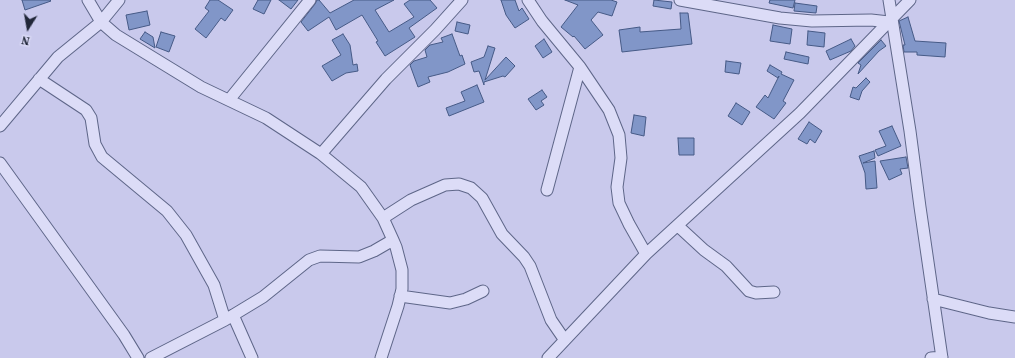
<!DOCTYPE html>
<style>
body{margin:0}
#map{position:relative;width:1015px;height:358px;overflow:hidden;background:#c9c9ec;font-family:"Source Serif 4",serif}
canvas{display:block}
.north{position:absolute;left:8px;top:8px;width:40px;height:40px;-webkit-text-stroke:3px #d8d8f4;paint-order:stroke;rotate:191deg;font-size:11px;font-weight:700;line-height:16px;text-align:center;color:#212739}
.north::after{content:'';display:block;margin:auto;width:14px;height:18px;background:#212739;clip-path:polygon(50% 0,100% 100%,50% 72%,0 100%)}
</style>
<div id="map">
<canvas width="1015" height="358"></canvas>
<div class="north">N</div>
</div>
<script>
const context = document.querySelector('canvas').getContext('2d');
context.lineJoin = 'round';
function paint(path, color) { context.fillStyle = color; context.fill(path, 'evenodd'); }
const poly = rows => new Path2D(rows.map(r => 'M' + r).join(''));
function stroke(path, color, width, dash) { context.strokeStyle = color; context.lineWidth = width; context.lineCap = dash ? 'butt' : 'round'; context.setLineDash(dash || []); context.stroke(path); }
const building = poly([
 [22,0,50,0,51,1,25,10,22,0],
 [210,0,218,0,233,10,225,21,221,18,206,38,195,29,209,11,205,8,210,0],
 [258,0,271,0,264,14,253,9,258,0],
 [279,0,298,0,291,9,279,0],
 [317,0,319,0,330,13,354,0,394,0,375,10,389,32,414,17,404,4,410,0,430,0,437,8,409,28,415,37,385,56,376,42,378,41,362,15,336,30,329,17,308,31,301,22,315,4,317,0],
 [501,0,515,0,519,11,522,8,529,19,515,28,506,15,501,0],
 [565,0,611,0,617,2,612,16,598,12,591,20,603,35,585,49,574,36,573,37,561,27,578,5,565,0],
 [654,0,672,2,671,9,653,6,654,0],
 [770,0,795,0,793,8,769,3,770,0],
 [795,3,817,6,816,13,794,11,795,3],
 [147,11,150,25,129,30,126,15,147,11],
 [680,13,688,13,692,44,622,52,619,30,640,27,640,32,681,29,680,13],
 [908,17,915,41,946,43,945,57,917,55,917,52,904,52,903,45,905,45,899,21,908,17],
 [457,22,470,25,468,34,455,31,457,22],
 [773,25,792,29,790,44,770,41,773,25],
 [808,31,825,33,824,47,807,45,808,31],
 [145,32,153,37,155,48,140,39,145,32],
 [161,32,175,36,169,52,156,47,161,32],
 [343,34,350,45,353,65,357,64,358,71,346,73,332,81,322,66,341,55,332,40,343,34],
 [452,34,460,56,462,55,465,64,448,72,428,77,430,82,418,87,410,65,414,61,427,57,425,50,430,45,443,42,441,38,452,34],
 [544,39,552,52,543,58,535,46,544,39],
 [851,39,855,46,851,51,830,60,826,51,851,39],
 [881,40,886,46,879,51,858,74,861,65,858,63,881,40],
 [488,46,495,48,485,80,506,57,515,66,505,77,503,76,484,82,484,85,479,71,474,72,471,62,484,57,488,46],
 [786,52,809,57,808,64,784,59,786,52],
 [726,61,741,63,739,74,725,72,726,61],
 [770,65,782,72,781,74,794,80,783,101,786,103,774,119,756,107,765,95,768,98,779,76,778,78,767,71,770,65],
 [866,78,870,82,862,91,859,100,850,97,853,87,856,88,866,78],
 [477,85,484,102,449,116,446,108,465,101,461,92,477,85],
 [542,90,547,97,541,101,544,105,536,110,528,99,542,90],
 [736,103,750,112,742,125,728,116,736,103],
 [634,115,646,117,644,136,631,133,634,115],
 [809,122,822,131,815,143,810,139,807,144,798,139,809,122],
 [892,126,901,146,878,156,875,150,886,146,879,131,892,126],
 [678,138,694,138,694,155,679,155,678,138],
 [874,151,875,158,863,163,875,161,877,188,866,189,865,173,859,156,874,151],
 [906,157,908,168,900,169,902,174,889,180,880,161,906,157]
]);
paint(building, '#8196c8');
stroke(building, '#465a86', 1);
const minor = poly([
 [88,0,101,22,116,35,201,87,266,118,321,154,361,187,383,218,393,240,396,247,402,270,402,289,398,306,381,358],
 [528,0,542,21,580,67,609,110,619,135,621,158,617,187,619,203,629,224,646,254],
 [680,0,780,18,812,21,871,20,889,22],
 [889,0,910,131,920,207,942,358],
 [39,79,86,110,91,118,95,144,102,157,167,211,186,235,214,285,225,320],
 [229,100,310,0],
 [0,126,58,57,101,22,119,0],
 [321,154,386,79,435,30,462,0],
 [0,163,124,335,138,358],
 [547,190,580,67],
 [383,218,411,200,445,185,459,184,471,188,482,198,502,234,524,257,530,266,551,320,564,339],
 [678,226,704,250,726,266,749,291,756,293,774,292],
 [400,296,450,303,466,299,483,291],
 [933,299,989,313,1015,317],
 [233,315,252,358],
 [151,358,225,320,263,297,309,260,320,256,359,257,374,251,393,240],
 [548,358,646,254,800,113,910,0],
 [931,358,942,357]
]);
stroke(minor, '#5e6688', 13);
stroke(minor, '#dcdcf7', 11);
</script>
